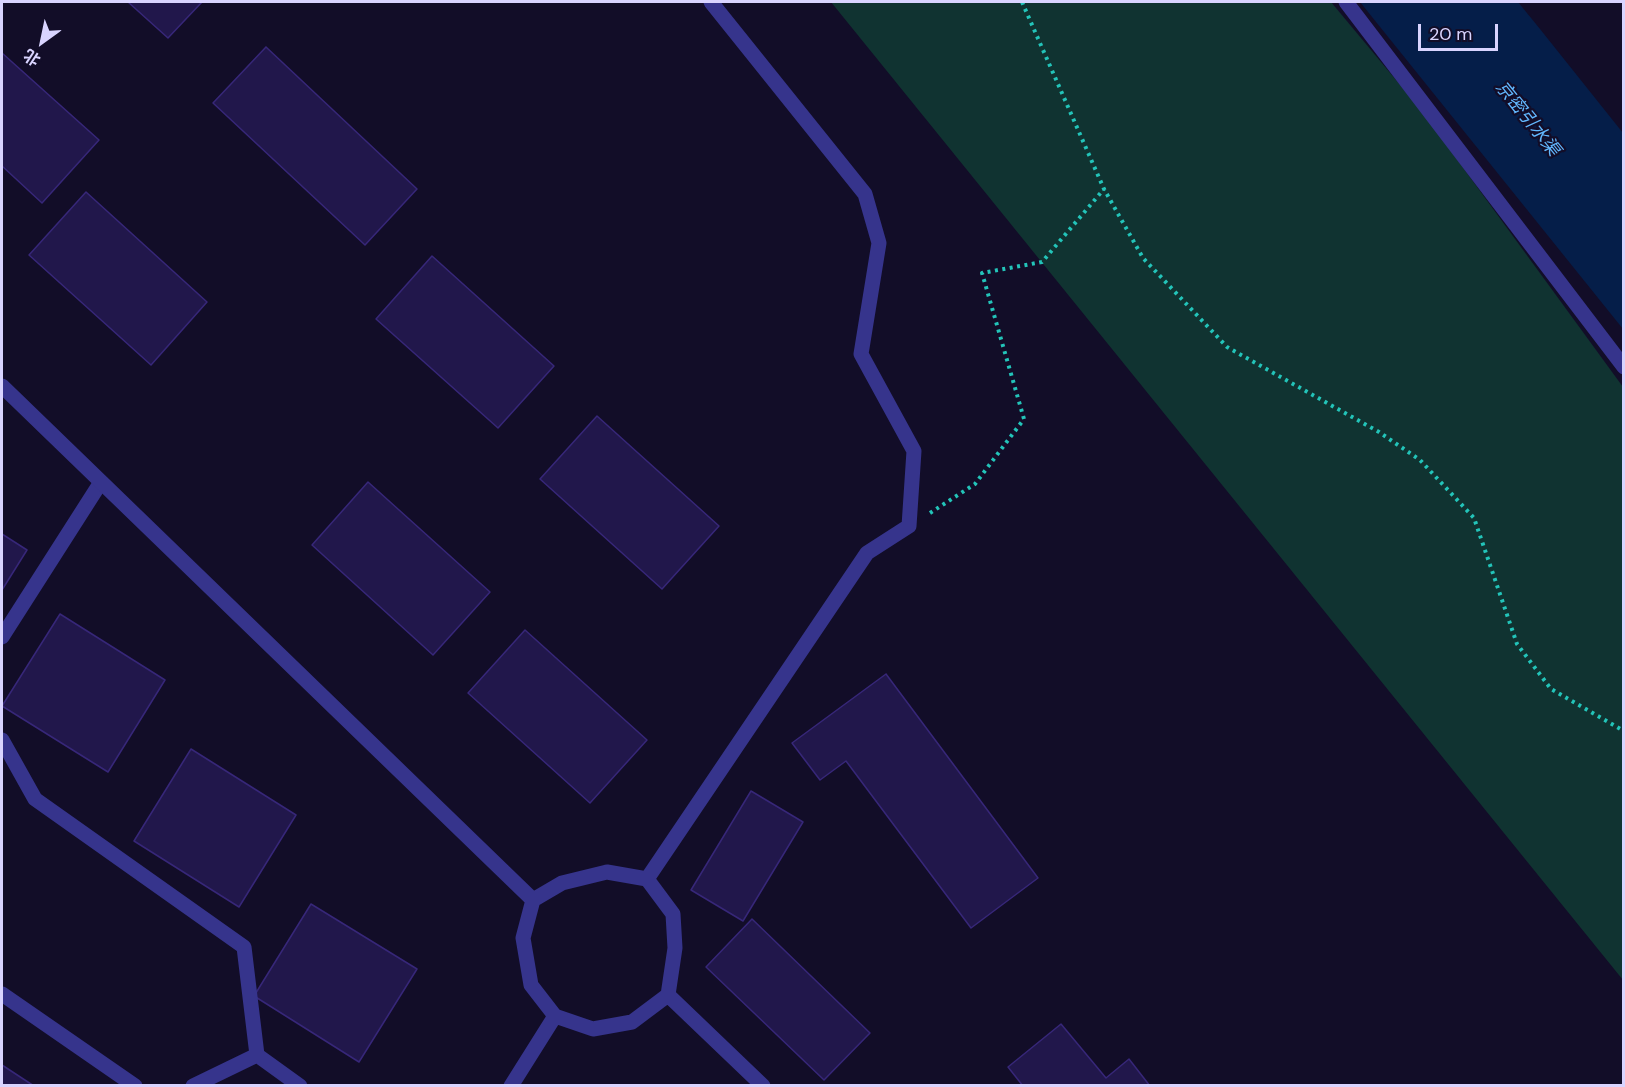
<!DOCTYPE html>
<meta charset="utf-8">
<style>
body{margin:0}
#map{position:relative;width:1625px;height:1087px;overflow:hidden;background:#120d28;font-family:"DM Sans","Noto Sans SC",sans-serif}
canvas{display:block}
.frame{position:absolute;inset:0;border:3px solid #d9d4ff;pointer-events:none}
.north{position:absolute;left:12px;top:12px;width:60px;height:60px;-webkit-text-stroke:4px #120d28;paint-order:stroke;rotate:213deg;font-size:16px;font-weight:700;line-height:24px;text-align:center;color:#d9d4ff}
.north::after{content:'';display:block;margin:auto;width:21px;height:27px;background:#d9d4ff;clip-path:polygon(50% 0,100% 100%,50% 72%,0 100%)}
.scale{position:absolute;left:1418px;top:24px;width:80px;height:27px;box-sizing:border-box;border:3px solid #d9d4ff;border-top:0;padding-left:8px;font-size:18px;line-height:21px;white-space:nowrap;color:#d9d4ff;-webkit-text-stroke:4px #120d28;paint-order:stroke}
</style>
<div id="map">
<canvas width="1625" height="1087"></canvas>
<div class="frame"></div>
<div class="north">北</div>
<div class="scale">20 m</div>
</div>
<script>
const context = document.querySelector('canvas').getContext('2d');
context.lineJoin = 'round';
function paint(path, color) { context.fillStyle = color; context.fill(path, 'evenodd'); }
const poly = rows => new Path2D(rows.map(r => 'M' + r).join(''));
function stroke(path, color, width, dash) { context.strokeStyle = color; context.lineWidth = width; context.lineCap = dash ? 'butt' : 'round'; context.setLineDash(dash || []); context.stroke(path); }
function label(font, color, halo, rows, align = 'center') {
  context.font = font + ' "DM Sans","Noto Sans SC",sans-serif'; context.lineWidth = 4.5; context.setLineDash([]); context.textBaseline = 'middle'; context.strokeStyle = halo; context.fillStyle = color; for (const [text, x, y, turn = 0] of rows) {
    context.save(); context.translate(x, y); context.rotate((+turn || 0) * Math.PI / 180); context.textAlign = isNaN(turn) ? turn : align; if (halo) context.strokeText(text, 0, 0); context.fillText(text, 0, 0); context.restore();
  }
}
paint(poly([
 [831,2,1331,2,1421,110,1623,387,1623,980]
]), '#103331');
paint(poly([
 [1360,2,1518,2,1540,29,1623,133,1623,329]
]), '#051e49');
const building = poly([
 [128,2,202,2,168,38,128,2],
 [266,47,417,189,365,245,213,103,266,47],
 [2,53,99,140,42,203,2,166,2,53],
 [86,192,207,302,151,365,29,255,86,192],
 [432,256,554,366,498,428,376,319,432,256],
 [597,416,719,526,662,589,540,479,597,416],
 [368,482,490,592,433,655,312,545,368,482],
 [2,534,27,550,2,590,2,534],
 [60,614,165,680,108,772,2,706,60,614],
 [525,630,647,740,590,803,468,693,525,630],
 [886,674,1038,878,971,928,846,761,820,780,792,743,886,674],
 [191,749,296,815,239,907,134,841,191,749],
 [751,791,803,822,743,921,691,890,751,791],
 [311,904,417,969,359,1062,254,996,311,904],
 [752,919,870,1033,824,1080,706,967,752,919],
 [1061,1024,1106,1078,1129,1059,1150,1086,1023,1086,1008,1067,1061,1024],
 [2,1065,34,1086,2,1086,2,1065]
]);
paint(building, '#21174b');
stroke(building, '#372779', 1.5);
stroke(poly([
 [1022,2,1104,189,1143,258,1227,347,1379,432,1420,460,1474,518,1517,644,1551,689,1624,731],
 [930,513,975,484,1024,419,982,273,1042,262,1104,189]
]), '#23c4b9', 4, [3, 4.5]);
stroke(poly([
 [2,637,101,482],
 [2,740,35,799,244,947,257,1055,300,1086],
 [2,994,135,1086],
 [193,1086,257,1055]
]), '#36348c', 15);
stroke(poly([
 [1346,2,1624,367]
]), '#36348c', 15);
stroke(poly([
 [2,386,533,900],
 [607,872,647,879,673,914,675,948,668,995,632,1022,593,1029,555,1016,531,985,523,938,533,900,562,883,607,872],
 [647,879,867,553,909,526,914,451,861,354,879,243,865,194,711,2],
 [668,995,763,1086],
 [511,1086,555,1016]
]), '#36348c', 15);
label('italic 18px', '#62b8ff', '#120d28', [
 ["京密引水渠",1527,119,51]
]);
</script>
